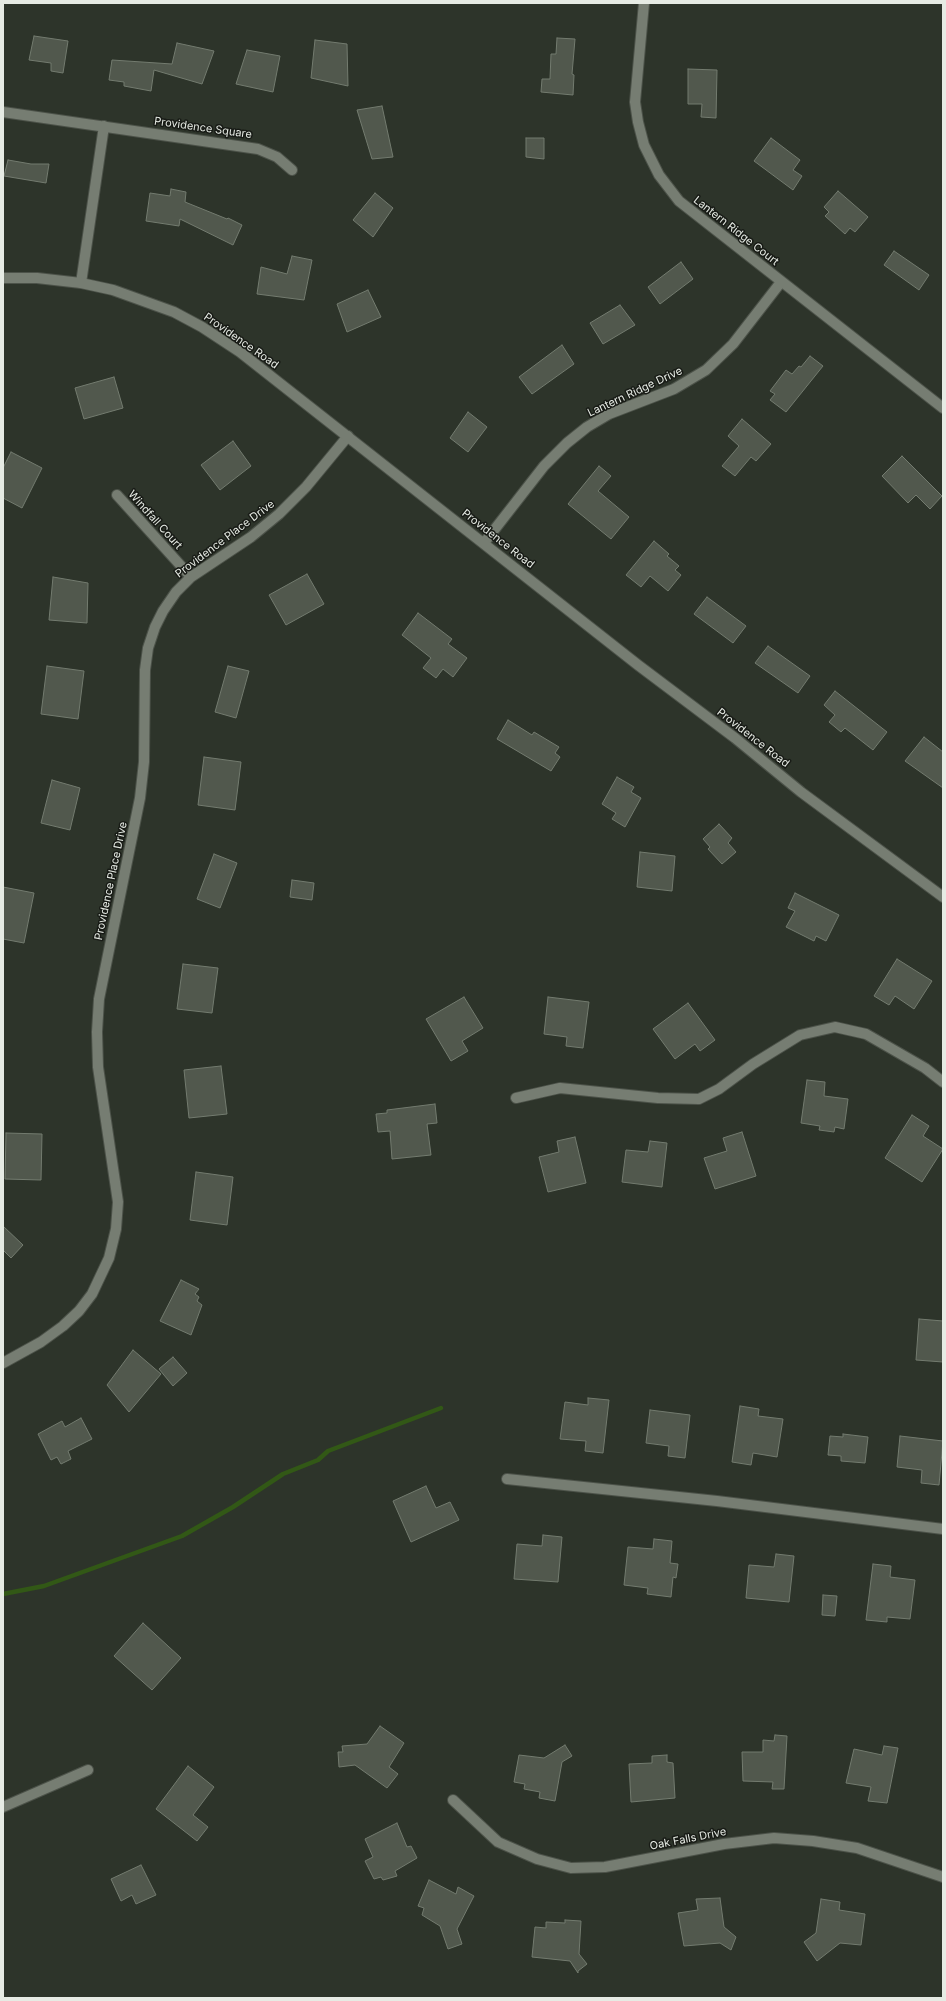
<!DOCTYPE html>
<style>
body{margin:0}
#map{position:relative;width:946px;height:2001px;overflow:hidden;background:#2d342a;font-family:Inter,sans-serif}
canvas{display:block}
.frame{position:absolute;inset:0;border:4px solid #e6ebe4;pointer-events:none}
</style>
<div id="map">
<canvas width="946" height="2001"></canvas>
<div class="frame"></div>
</div>
<script>
const context = document.querySelector('canvas').getContext('2d');
context.lineJoin = 'round';
const poly = rows => new Path2D(rows.map(r => 'M' + r).join(''));
function stroke(path, color, width, dash) { context.strokeStyle = color; context.lineWidth = width; context.lineCap = dash ? 'butt' : 'round'; context.setLineDash(dash || []); context.stroke(path); }
function paint(path, color) { context.fillStyle = color; context.fill(path, 'evenodd'); }
function label(font, color, halo, rows, align = 'center') {
  context.font = font + ' Inter,sans-serif'; context.lineWidth = 3; context.setLineDash([]); context.textBaseline = 'middle'; context.strokeStyle = halo; context.fillStyle = color; for (const [text, x, y, turn = 0] of rows) {
    context.save(); context.translate(x, y); context.rotate((+turn || 0) * Math.PI / 180); context.textAlign = isNaN(turn) ? turn : align; if (halo) context.strokeText(text, 0, 0); context.fillText(text, 0, 0); context.restore();
  }
}
stroke(poly([
 [3,1594,44,1586,182,1536,233,1507,283,1474,318,1460,328,1451,441,1408]
]), '#325816', 4.5);
const building = poly([
 [34,36,68,41,63,73,51,71,51,63,29,60,34,36],
 [557,38,575,39,572,74,574,75,573,95,541,92,542,79,550,79,551,54,556,54,557,38],
 [315,40,347,44,348,86,311,78,315,40],
 [177,43,214,51,202,84,154,70,151,91,124,86,124,82,109,80,112,60,172,64,177,43],
 [247,50,280,56,273,92,236,84,247,50],
 [688,69,717,70,716,118,701,117,702,104,688,104,688,69],
 [382,106,393,157,372,159,357,110,382,106],
 [526,138,544,138,544,159,526,157,526,138],
 [771,138,800,160,793,170,802,176,793,190,754,161,771,138],
 [8,160,31,164,49,164,46,183,4,176,8,160],
 [171,189,186,192,185,202,227,219,228,218,242,225,233,245,180,219,179,226,146,221,150,193,170,196,171,189],
 [838,191,868,217,855,232,850,228,845,234,825,216,829,212,824,207,838,191],
 [375,193,393,208,373,237,353,220,375,193],
 [894,251,929,275,919,290,884,265,894,251],
 [292,256,312,260,304,300,257,294,261,267,287,274,292,256],
 [681,262,693,279,660,304,648,287,681,262],
 [368,290,381,317,347,332,337,304,368,290],
 [620,305,635,325,603,344,590,323,620,305],
 [562,345,574,364,532,394,519,377,562,345],
 [810,356,823,366,786,412,770,400,775,394,770,391,786,370,792,374,799,366,801,367,810,356],
 [114,377,123,408,84,419,75,388,114,377],
 [468,412,487,427,468,452,450,438,468,412],
 [742,419,771,444,756,461,751,457,735,476,722,466,739,446,728,436,742,419],
 [233,441,251,466,220,490,201,465,233,441],
 [11,452,42,468,22,508,3,498,3,468,11,452],
 [902,456,942,496,930,509,916,495,908,503,882,476,902,456],
 [599,466,611,476,598,491,629,517,611,539,568,504,599,466],
 [654,541,669,554,667,556,679,566,675,570,681,575,668,591,650,576,641,587,626,575,654,541],
 [307,574,324,604,286,625,269,595,307,574],
 [53,577,88,583,87,623,49,620,53,577],
 [707,597,746,626,733,643,694,614,707,597],
 [418,613,452,639,448,644,467,658,453,677,443,669,436,678,423,668,431,658,402,635,418,613],
 [768,646,810,676,798,693,755,663,768,646],
 [47,666,84,671,78,719,41,714,47,666],
 [228,666,249,671,236,718,215,712,228,666],
 [835,691,887,732,873,750,845,728,841,732,829,722,835,715,824,705,835,691],
 [508,720,532,735,534,732,559,747,555,753,560,757,551,771,497,739,508,720],
 [924,737,943,752,943,788,905,761,924,737],
 [204,757,241,762,235,810,198,805,204,757],
 [617,777,634,787,631,792,641,798,625,827,612,819,616,813,602,804,617,777],
 [52,780,80,788,70,830,41,823,52,780],
 [719,824,732,838,728,843,736,852,722,864,708,849,710,847,703,839,719,824],
 [640,852,675,856,672,891,637,887,640,852],
 [214,854,237,863,220,908,197,899,214,854],
 [292,880,314,883,312,900,290,897,292,880],
 [3,887,34,893,24,943,3,939,3,887],
 [795,893,839,915,826,941,816,936,814,941,786,927,795,911,788,908,795,893],
 [897,959,932,981,914,1009,895,996,889,1005,874,996,897,959],
 [183,964,218,968,212,1013,177,1009,183,964],
 [464,997,483,1028,462,1041,468,1051,451,1061,426,1019,464,997],
 [548,997,589,1002,583,1048,566,1046,567,1037,544,1034,548,997],
 [688,1003,715,1040,700,1051,695,1044,675,1059,653,1029,688,1003],
 [221,1066,227,1114,189,1118,184,1070,221,1066],
 [807,1080,825,1082,824,1096,848,1099,844,1129,835,1127,834,1132,819,1130,820,1126,801,1123,807,1080],
 [435,1104,437,1123,427,1124,431,1155,392,1159,390,1131,378,1132,376,1114,387,1113,387,1110,435,1104],
 [912,1115,929,1126,923,1136,943,1149,922,1182,885,1158,912,1115],
 [742,1132,756,1176,715,1189,704,1158,727,1151,723,1138,742,1132],
 [6,1133,42,1134,41,1180,5,1179,6,1133],
 [575,1137,586,1183,548,1192,539,1157,559,1152,557,1141,575,1137],
 [650,1141,667,1143,662,1187,622,1182,626,1150,648,1152,650,1141],
 [196,1172,233,1177,227,1225,190,1220,196,1172],
 [3,1226,23,1245,11,1258,3,1250,3,1226],
 [181,1280,199,1289,195,1294,199,1297,197,1301,202,1305,191,1335,160,1321,181,1280],
 [919,1319,943,1321,943,1362,916,1360,919,1319],
 [133,1350,161,1374,129,1412,107,1385,133,1350],
 [173,1357,187,1373,173,1386,159,1369,173,1357],
 [588,1398,609,1400,603,1453,585,1451,586,1441,560,1439,565,1402,588,1405,588,1398],
 [740,1406,759,1409,758,1416,783,1419,777,1457,753,1453,751,1465,732,1462,740,1406],
 [650,1410,690,1415,685,1458,668,1456,669,1446,646,1443,650,1410],
 [81,1418,92,1439,68,1451,71,1459,61,1464,57,1457,51,1460,38,1434,62,1421,65,1427,81,1418],
 [843,1434,868,1437,865,1463,841,1461,841,1456,828,1455,830,1436,843,1437,843,1434],
 [900,1436,943,1441,939,1485,921,1483,922,1470,897,1467,900,1436],
 [426,1486,436,1508,450,1502,459,1520,411,1542,393,1501,426,1486],
 [543,1535,562,1537,558,1582,514,1579,517,1544,542,1546,543,1535],
 [654,1539,672,1541,670,1563,678,1564,676,1578,673,1577,671,1597,647,1594,648,1588,624,1585,628,1547,653,1549,654,1539],
 [776,1554,794,1556,789,1602,746,1598,749,1565,774,1567,776,1554],
 [873,1564,891,1566,890,1577,915,1580,910,1619,887,1617,887,1622,866,1620,873,1564],
 [823,1595,837,1596,835,1616,822,1615,823,1595],
 [143,1623,181,1658,152,1690,114,1656,143,1623],
 [380,1726,404,1743,389,1767,398,1774,387,1788,355,1765,339,1767,338,1752,343,1752,342,1746,367,1744,380,1726],
 [775,1735,787,1736,784,1789,772,1789,773,1782,743,1781,742,1752,763,1752,763,1740,774,1741,775,1735],
 [565,1745,572,1756,562,1762,555,1801,539,1798,540,1792,524,1789,525,1784,514,1782,519,1755,544,1758,565,1745],
 [884,1746,898,1748,887,1803,868,1801,871,1787,846,1783,854,1749,882,1755,884,1746],
 [667,1755,667,1762,673,1763,675,1798,631,1802,629,1764,652,1763,652,1756,667,1755],
 [188,1766,214,1787,193,1815,208,1827,197,1841,156,1809,188,1766],
 [397,1823,407,1847,411,1846,417,1858,395,1871,397,1876,383,1880,381,1877,374,1879,365,1861,373,1857,365,1839,397,1823],
 [141,1865,156,1895,136,1904,132,1895,121,1901,111,1879,141,1865],
 [429,1880,456,1894,458,1887,474,1896,457,1929,462,1944,448,1949,440,1926,422,1915,424,1908,418,1906,429,1880],
 [720,1898,724,1927,736,1937,731,1950,720,1943,684,1946,678,1913,698,1910,696,1899,720,1898],
 [821,1899,840,1902,839,1910,865,1914,861,1945,840,1943,817,1961,804,1942,816,1933,821,1899],
 [565,1920,581,1921,579,1954,587,1964,578,1971,578,1973,570,1961,532,1957,535,1927,546,1928,546,1922,565,1923,565,1920]
]);
paint(building, '#51584d');
stroke(building, '#737b6f', 1);
const minor = poly([
 [644,3,635,102,638,122,644,145,659,175,679,201,943,408],
 [3,112,258,149,277,157,292,170],
 [81,283,104,126],
 [117,495,191,577],
 [484,543,544,466,567,443,587,427,609,414,674,389,706,370,733,344,781,282],
 [516,1098,560,1088,658,1098,699,1099,719,1089,753,1064,800,1035,835,1027,866,1034,925,1068,943,1082],
 [3,1363,41,1342,63,1326,79,1311,92,1294,109,1258,116,1229,118,1202,98,1067,97,1032,99,999,140,798,144,762,145,670,148,648,155,627,163,611,176,592,191,577,251,537,279,514,306,487,348,436],
 [507,1479,717,1501,943,1529],
 [453,1800,498,1842,537,1859,571,1868,605,1867,724,1844,774,1838,813,1841,857,1848,943,1877],
 [3,1807,88,1770]
]);
const tertiary = poly([
 [3,278,37,278,81,283,113,290,174,312,202,327,240,352,638,665,735,738,801,792,943,897]
]);
stroke(minor, '#4c5249', 12);
stroke(tertiary, '#4c5249', 12);
stroke(minor, '#767d72', 10);
stroke(tertiary, '#767d72', 10);
label('11px', '#e6ebe4', '#181b16', [
 ["Providence Square",203,128,8],
 ["Lantern Ridge Court",736,231,38],
 ["Providence Road",241,341,35],
 ["Lantern Ridge Drive",635,392,-25],
 ["Windfall Court",155,520,48],
 ["Providence Place Drive",225,539,-37],
 ["Providence Road",498,539,38],
 ["Providence Road",753,738,38],
 ["Providence Place Drive",111,881,-78],
 ["Oak Falls Drive",688,1839,-11]
]);
</script>
